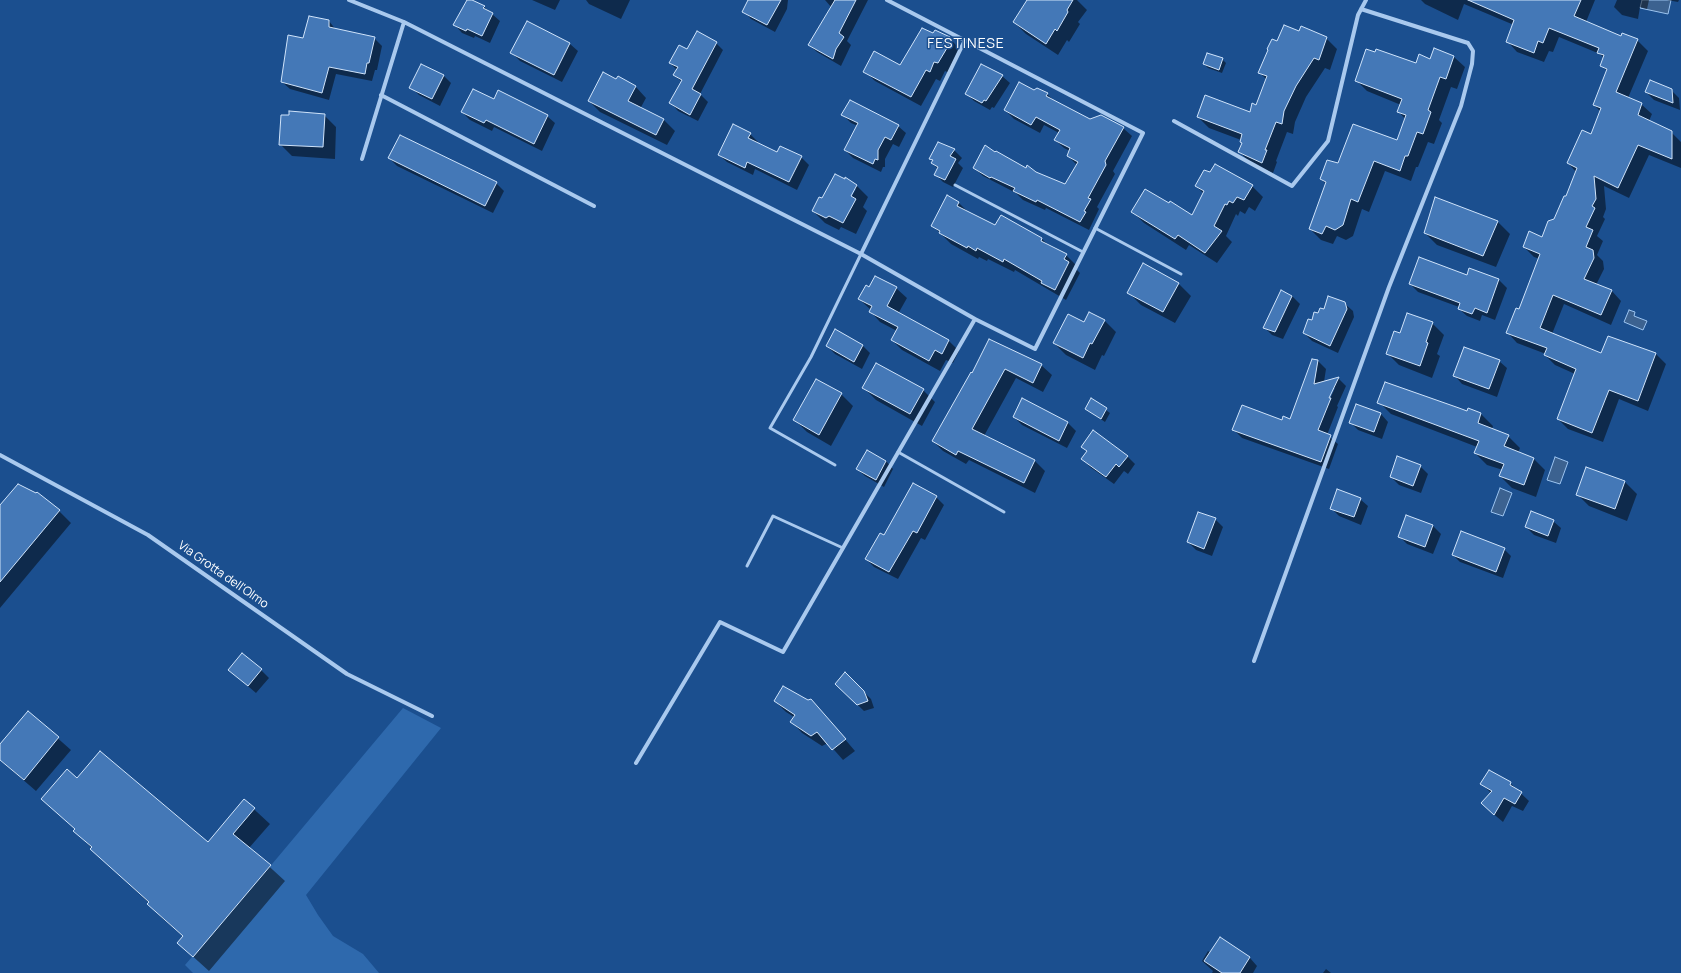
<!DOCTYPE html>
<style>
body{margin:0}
canvas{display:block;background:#1b4f8f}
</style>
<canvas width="1681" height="973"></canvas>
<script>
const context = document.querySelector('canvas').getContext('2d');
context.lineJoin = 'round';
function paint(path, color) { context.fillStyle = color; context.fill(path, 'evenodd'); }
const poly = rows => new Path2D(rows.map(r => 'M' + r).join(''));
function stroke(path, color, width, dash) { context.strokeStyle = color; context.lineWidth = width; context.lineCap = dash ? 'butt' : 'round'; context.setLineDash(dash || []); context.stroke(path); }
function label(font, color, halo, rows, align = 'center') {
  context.font = font + ' Manrope,sans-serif'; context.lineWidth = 3; context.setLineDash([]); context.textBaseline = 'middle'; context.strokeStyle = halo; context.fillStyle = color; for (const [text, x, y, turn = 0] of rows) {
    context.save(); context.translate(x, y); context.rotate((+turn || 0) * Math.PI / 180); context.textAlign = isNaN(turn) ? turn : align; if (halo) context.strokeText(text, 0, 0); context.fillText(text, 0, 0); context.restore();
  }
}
paint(poly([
 [403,708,441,728,306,895,318,915,333,936,363,954,379,973,193,973,185,965,257,882]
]), '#2e69ad');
const water = poly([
 [1642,0,1671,0,1668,14,1640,8,1642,0],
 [1629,310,1635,312,1634,316,1647,321,1643,330,1624,322,1629,310],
 [1555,457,1568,462,1560,484,1547,480,1555,457],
 [1500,488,1512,493,1503,516,1491,512,1500,488]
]);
paint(water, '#3c6290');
stroke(water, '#9cc4f0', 1);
paint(poly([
 [468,0,484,7,500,21,490,43,475,36,474,38,462,33,455,25],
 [532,0,560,0,555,10],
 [586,0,630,0,621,19,589,4],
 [749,0,788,0,787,9,775,32,751,19,744,11],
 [825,0,868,0,847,41,851,45,841,66,817,52,809,45,832,8],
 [1028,0,1077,0,1087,10,1078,22,1080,24,1069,42,1067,40,1058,55,1026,34,1014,22],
 [1421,0,1595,0,1586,22,1621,38,1637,40,1648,51,1628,98,1641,104,1652,114,1649,121,1671,132,1681,142,1681,168,1649,155,1629,198,1604,186,1606,209,1603,217,1605,219,1597,236,1603,241,1597,255,1603,261,1604,269,1596,285,1611,290,1621,301,1611,325,1564,304,1552,334,1602,355,1656,354,1666,364,1648,411,1619,399,1603,442,1568,429,1558,419,1575,374,1555,365,1545,355,1546,354,1517,343,1507,332,1519,310,1540,259,1534,257,1524,247,1543,238,1554,220,1567,198,1576,172,1568,163,1592,135,1601,112,1594,105,1607,71,1601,65,1604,58,1600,54,1559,37,1553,52,1549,51,1544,62,1517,52,1507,41,1514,25,1464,4,1458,20,1425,4],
 [1617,0,1649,0,1647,9,1640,7,1638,19,1622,15,1614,7],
 [1667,0,1679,0,1678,2],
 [329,21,336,30,374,38,382,46,377,70,375,70,372,81,336,74,329,100,290,89,282,82,303,40],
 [527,22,570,44,578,51,562,82,520,61,512,53],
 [1299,32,1326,38,1337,49,1330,70,1325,68,1306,97,1295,122,1293,134,1287,132,1276,161,1277,162,1273,173,1250,163,1240,152,1243,144,1241,140,1209,128,1198,117,1250,114,1257,106,1267,80,1259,72,1278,42],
 [933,34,949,38,959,48,949,73,945,71,940,81,936,79,921,106,875,81,865,71,900,66],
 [716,43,723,50,700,94,708,102,698,121,678,111,671,103,682,82,674,75,677,70,670,63,688,50],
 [1435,50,1454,57,1465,67,1457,89,1451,87,1439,120,1442,123,1434,144,1428,142,1418,167,1416,167,1411,181,1385,171,1369,212,1362,209,1353,236,1346,240,1337,236,1333,244,1321,240,1310,229,1326,184,1321,179,1338,165,1398,141,1405,119,1399,112,1401,105,1367,91,1356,80,1431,60],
 [1222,59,1226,63,1222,73,1208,68,1204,64],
 [443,75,451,83,440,106,419,95,411,87],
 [1002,76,1010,83,994,108,992,107,990,110,974,101,966,93],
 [618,78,636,87,646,98,640,109,664,120,675,131,667,145,600,112,589,101],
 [1671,90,1679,98,1680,110,1654,100,1646,92],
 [1034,91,1047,94,1055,102,1090,120,1123,128,1132,136,1113,171,1115,174,1097,207,1099,209,1089,230,1046,208,1045,210,1023,200,1016,193,983,176,974,168,1026,170,1066,185,1077,165,1068,156,1070,151,1064,148,1055,140,1059,133,1044,125,1040,133,1014,119,1005,110],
 [462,112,547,116,555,123,542,151,494,127,492,131,470,120],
 [324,115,336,127,335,159,292,156,280,144,290,116],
 [843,115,898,126,906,133,899,147,893,144,885,159,885,167,883,167,881,172,853,158,845,150,858,126,851,123],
 [750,134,758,142,757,144,778,154,801,157,809,165,797,190,755,169,753,175,727,162,719,155],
 [954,150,962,158,958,163,963,168,953,187,943,182,935,174,938,169,932,163,933,161,931,158],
 [389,158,496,183,504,191,493,213,397,166],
 [856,185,868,197,863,207,867,211,856,234,841,227,839,230,825,223,813,211,823,199],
 [853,189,856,189,849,201,848,200],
 [1196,186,1252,186,1263,197,1255,211,1249,207,1245,214,1240,211,1238,216,1236,214,1226,236,1232,242,1217,263,1189,245,1186,250,1144,223,1133,212,1192,217,1204,194],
 [1435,198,1498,222,1510,234,1496,267,1437,245,1425,233],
 [958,202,969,213,996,227,1001,216,1042,239,1050,247,1066,255,1077,266,1076,269,1080,273,1066,300,1015,270,1014,272,988,259,987,261,979,257,978,259,951,244,933,226],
 [1144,264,1179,284,1191,296,1175,323,1141,305,1129,293],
 [1470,269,1499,280,1507,288,1495,320,1482,315,1480,321,1467,316,1459,309,1459,307,1418,292,1410,284,1467,276],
 [869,288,896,288,907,298,898,314,949,341,959,351,953,363,946,360,940,371,902,350,892,340,897,331,880,322,870,311,871,310,859,299],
 [1292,296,1300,304,1283,339,1272,335,1264,327],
 [1344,303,1353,311,1354,317,1338,353,1312,341,1304,333,1318,314,1324,310],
 [1104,320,1116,332,1104,356,1102,355,1095,370,1066,355,1054,343,1085,323],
 [1432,323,1444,335,1437,354,1440,356,1432,378,1399,365,1387,353,1400,334],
 [990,340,1041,365,1052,375,1043,392,1016,378,984,436,1035,461,1045,471,1035,493,969,460,966,464,943,451,933,441,973,375],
 [827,346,863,346,870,353,862,369,835,354],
 [1318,361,1326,369,1324,382,1338,378,1346,386,1337,406,1338,407,1327,435,1338,444,1329,469,1242,438,1234,430,1291,420],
 [1332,388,1335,388,1328,403,1326,402],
 [1499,361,1507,368,1497,397,1462,384,1455,376],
 [864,388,923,390,935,402,922,426,876,400],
 [841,394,853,406,831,446,807,432,795,420],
 [1023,400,1068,423,1076,431,1067,448,1022,425,1014,417],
 [1092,400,1110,413,1105,422,1086,409],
 [1379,402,1468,412,1469,410,1481,414,1493,426,1492,429,1508,436,1520,448,1518,453,1533,458,1545,470,1536,497,1512,488,1500,476,1503,470,1487,465,1475,453,1477,447,1391,414],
 [1356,405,1381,414,1388,422,1382,439,1358,430,1350,422],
 [1127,456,1135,464,1128,474,1124,471,1114,484,1090,467,1083,459],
 [886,461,893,469,884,487,865,476,857,469],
 [1420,466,1428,474,1421,493,1399,485,1391,477],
 [1587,468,1625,482,1637,494,1627,521,1589,506,1577,494],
 [936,497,944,505,925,540,921,538,898,579,874,567,866,559,884,537],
 [1360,499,1368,506,1361,525,1339,516,1331,508],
 [0,507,59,511,71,523,0,608],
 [1407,516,1433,526,1441,534,1433,554,1407,544,1399,536],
 [1215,519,1223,527,1212,556,1196,550,1188,542],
 [1553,521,1561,528,1556,543,1534,535,1526,527],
 [1504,549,1511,556,1503,578,1460,562,1453,555],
 [229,670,261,670,269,678,256,693],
 [845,674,871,699,874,708,864,711,836,684],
 [775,701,821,711,855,751,843,760,828,743,822,746,802,733,792,722,794,717,786,712],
 [28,712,71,750,36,791,0,760,0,745],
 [77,779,209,843,244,800,270,824,249,848,285,881,209,971,178,943,184,937,163,919,148,904,149,903,107,864,75,831,76,830,42,799],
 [1510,783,1529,801,1523,811,1512,806,1503,822,1490,811,1491,793,1482,784],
 [1221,938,1250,958,1257,966,1253,973,1212,973,1213,971,1202,961,1208,951,1211,953],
 [1326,969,1331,973,1323,973]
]), '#0007');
const building = poly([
 [467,0,472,0,485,6,483,8,493,13,482,36,467,29,466,31,453,25,467,0],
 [748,0,781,0,767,25,742,12,748,0],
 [835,0,856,0,839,33,844,37,836,49,833,59,808,45,835,0],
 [1027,0,1073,0,1067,10,1068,12,1057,31,1055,29,1046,44,1013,22,1027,0],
 [1468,0,1581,0,1574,16,1621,36,1622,33,1638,39,1616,92,1642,103,1638,115,1672,131,1672,159,1638,145,1618,188,1594,176,1596,199,1592,206,1595,208,1586,227,1593,230,1586,247,1593,250,1594,258,1584,279,1612,290,1601,315,1553,295,1540,328,1601,353,1608,336,1656,353,1638,401,1609,390,1592,433,1557,419,1576,369,1544,355,1547,348,1506,333,1516,308,1519,309,1540,254,1523,247,1529,231,1542,237,1548,221,1554,219,1564,196,1566,196,1577,168,1567,163,1582,130,1591,134,1601,108,1593,105,1607,69,1600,66,1604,55,1597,53,1599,48,1549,28,1543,43,1538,41,1534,53,1506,42,1514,20,1468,0],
 [309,16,329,20,329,27,375,37,369,63,367,63,365,74,329,67,322,93,281,82,288,35,303,38,309,16],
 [527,21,570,43,554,75,510,53,527,21],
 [1284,25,1299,31,1301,26,1327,37,1319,60,1314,58,1296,86,1284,111,1282,124,1276,122,1265,150,1267,150,1262,163,1238,152,1242,143,1240,142,1242,134,1197,117,1205,95,1250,112,1252,103,1256,105,1267,76,1258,73,1268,50,1267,49,1272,39,1277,41,1284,25],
 [922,28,933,33,935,30,950,37,950,43,938,63,934,62,930,72,926,70,911,97,863,72,874,51,900,65,922,28],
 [697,31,717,42,692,89,701,94,690,115,669,103,682,80,673,75,678,67,669,63,679,45,687,49,697,31],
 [1434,48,1454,56,1446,79,1440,77,1428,110,1431,112,1423,134,1417,132,1408,156,1405,156,1400,171,1374,161,1358,202,1351,199,1343,225,1335,230,1326,226,1322,234,1309,229,1326,182,1320,179,1327,160,1338,163,1353,124,1397,140,1406,115,1397,112,1402,99,1355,81,1366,49,1375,52,1376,49,1416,63,1419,54,1430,59,1434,48],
 [1207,53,1223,58,1219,70,1203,64,1207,53],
 [421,64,444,75,432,99,409,88,421,64],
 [981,64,1003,75,986,101,984,100,982,103,965,94,981,64],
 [603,72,616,79,618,76,636,86,628,101,664,119,656,135,588,101,603,72],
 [1650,80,1672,89,1673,103,1645,92,1650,80],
 [1019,82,1034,90,1037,88,1048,93,1046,96,1090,119,1101,115,1124,127,1105,161,1106,165,1088,198,1091,199,1084,211,1086,212,1080,222,1037,200,1036,202,1013,191,1015,188,991,177,990,178,973,168,985,145,995,152,996,151,1026,168,1027,165,1036,172,1065,184,1078,162,1067,156,1070,148,1054,140,1060,130,1036,117,1031,125,1004,110,1019,82],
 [473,89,494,99,498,90,548,115,534,144,486,120,484,123,461,112,473,89],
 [850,100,899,125,891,140,885,137,878,150,878,160,875,159,873,164,844,150,858,123,841,115,850,100],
 [289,111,325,114,323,147,279,145,281,115,289,115,289,111],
 [733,124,751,133,748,138,777,152,780,146,802,156,789,182,747,162,745,168,718,155,733,124],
 [400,135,497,182,485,206,388,158,400,135],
 [938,142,955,149,950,156,956,159,945,180,934,175,938,167,931,163,933,160,929,159,938,142],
 [1215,164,1253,185,1244,200,1237,197,1233,203,1229,201,1227,205,1225,204,1214,226,1222,231,1205,253,1178,235,1175,239,1131,212,1145,189,1169,203,1170,201,1192,215,1204,191,1195,186,1204,170,1210,172,1215,164],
 [835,174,845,179,845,177,857,185,851,196,856,199,843,223,829,216,826,218,812,211,819,197,822,198,835,174],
 [947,195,959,202,957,206,995,225,1001,215,1042,238,1041,241,1067,254,1064,259,1069,262,1055,290,1041,283,1042,281,1004,259,1003,262,977,248,976,251,968,246,967,248,939,233,940,231,931,226,947,195],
 [1435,197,1498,221,1483,256,1424,233,1435,197],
 [1419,257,1467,275,1469,268,1499,279,1487,313,1475,308,1472,314,1458,309,1460,303,1409,284,1419,257],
 [1143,263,1179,283,1163,312,1127,293,1143,263],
 [875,276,897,287,887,306,949,340,942,354,935,350,929,361,891,340,898,327,869,312,872,306,858,299,866,285,869,287,875,276],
 [1281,290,1292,296,1275,332,1263,328,1281,290],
 [1328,296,1345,302,1347,309,1330,346,1303,333,1308,319,1312,320,1314,312,1318,313,1320,308,1324,309,1328,296],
 [1089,312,1105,320,1092,344,1090,343,1083,358,1053,343,1068,314,1084,322,1089,312],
 [1407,313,1433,322,1426,342,1428,343,1420,366,1386,354,1394,331,1400,333,1407,313],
 [835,329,863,345,854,362,826,346,835,329],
 [989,339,1042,364,1033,383,1005,369,972,429,1035,460,1024,483,958,451,956,455,932,441,971,372,972,373,989,339],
 [1464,347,1500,360,1489,389,1453,376,1464,347],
 [1312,359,1318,360,1314,384,1339,377,1329,398,1331,398,1318,430,1331,435,1321,462,1232,430,1242,405,1282,420,1283,416,1290,419,1312,359],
 [876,363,924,389,910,414,862,388,876,363],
 [816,379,842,393,819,435,793,420,816,379],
 [1385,382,1459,408,1467,411,1468,408,1481,413,1478,423,1509,435,1504,446,1534,458,1524,485,1499,476,1504,464,1474,453,1479,441,1377,403,1385,382],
 [1022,398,1068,422,1059,441,1013,417,1022,398],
 [1091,398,1107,408,1101,419,1085,409,1091,398],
 [1356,404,1381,413,1374,432,1349,423,1356,404],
 [1093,430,1128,456,1119,467,1116,464,1106,477,1081,459,1087,451,1081,447,1093,430],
 [867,450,886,461,876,480,856,469,867,450],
 [1397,456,1421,465,1413,486,1390,477,1397,456],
 [1586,467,1625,481,1615,509,1576,495,1586,467],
 [913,483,937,496,917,533,913,531,889,572,865,559,880,533,884,535,913,483],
 [18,484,36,493,37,492,60,510,0,582,0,505,18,484],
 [1337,489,1361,498,1354,517,1330,509,1337,489],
 [1531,511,1554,520,1548,536,1525,527,1531,511],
 [1198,512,1216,518,1204,549,1187,542,1198,512],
 [1406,515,1433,525,1425,547,1398,537,1406,515],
 [1461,531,1505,548,1496,572,1452,555,1461,531],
 [242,653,262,669,248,686,228,670,242,653],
 [845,672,864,691,868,701,857,705,835,684,845,672],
 [783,686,808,700,811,699,846,739,832,750,817,732,811,736,790,722,795,715,774,701,783,686],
 [28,711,59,737,24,780,0,760,0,744,28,711],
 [100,751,208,842,244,799,255,808,233,834,271,865,193,957,177,943,183,936,147,904,149,902,90,849,92,847,73,831,75,829,41,799,67,769,77,778,100,751],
 [1489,770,1511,782,1510,785,1522,792,1515,804,1504,798,1494,815,1481,803,1492,791,1480,784,1489,770],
 [1220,937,1250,957,1240,973,1222,973,1204,961,1220,937]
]);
paint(building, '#4478b7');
stroke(building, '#cfe3fa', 1);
stroke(poly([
 [955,185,1083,252],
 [1095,228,1181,274],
 [898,452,1004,512],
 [835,465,770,428,811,357,861,254],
 [747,566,773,516,843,548]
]), '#a9c9ee', 3);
stroke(poly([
 [349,0,404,22,861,254,975,319,1035,349,1143,133,887,0],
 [381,95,594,206],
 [1174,121,1292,186,1328,141,1358,15,1366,0],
 [362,159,404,22],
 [861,254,965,40],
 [0,455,148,535,347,674,432,716],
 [1254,661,1389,287,1461,106,1472,64,1473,51,1468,43,1361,9],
 [636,763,720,622,783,652,975,319]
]), '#a9c9ee', 4);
label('12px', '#fff', '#1b4f8f', [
 ["Via Grotta dell'Olmo",223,575,35]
]);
context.letterSpacing = '1px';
label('14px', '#fff', '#1b4f8f', [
 ["FESTINESE",966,44]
]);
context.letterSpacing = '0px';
</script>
